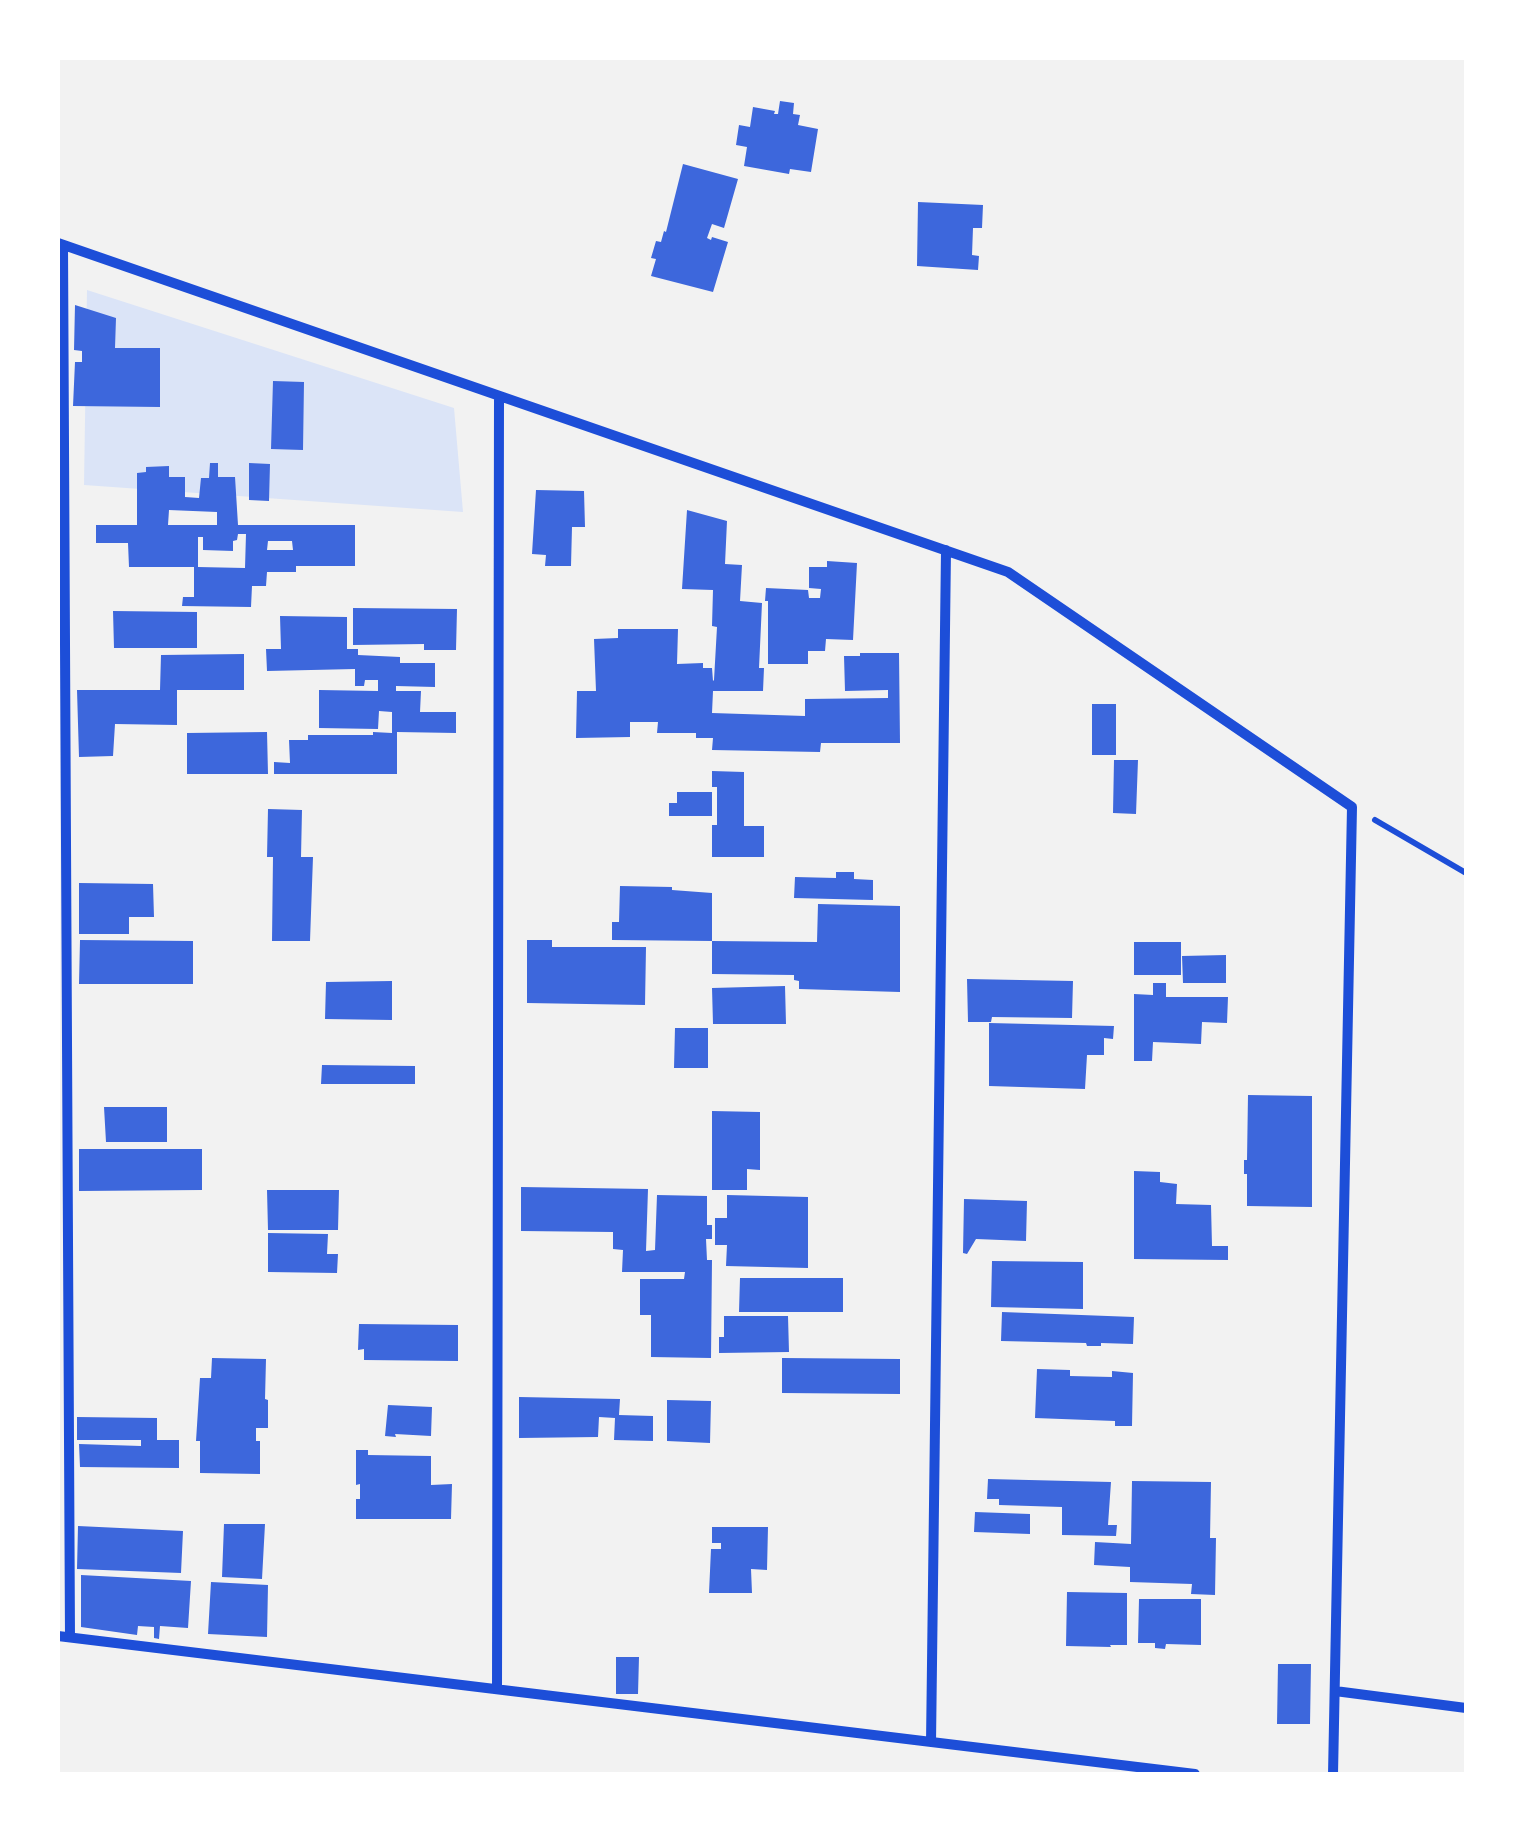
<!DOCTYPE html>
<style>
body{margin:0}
#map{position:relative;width:1524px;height:1832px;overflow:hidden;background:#f2f2f2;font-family:Roboto,sans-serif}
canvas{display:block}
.frame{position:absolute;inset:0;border:60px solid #fff;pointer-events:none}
</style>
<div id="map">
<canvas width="1524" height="1832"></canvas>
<div class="frame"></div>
</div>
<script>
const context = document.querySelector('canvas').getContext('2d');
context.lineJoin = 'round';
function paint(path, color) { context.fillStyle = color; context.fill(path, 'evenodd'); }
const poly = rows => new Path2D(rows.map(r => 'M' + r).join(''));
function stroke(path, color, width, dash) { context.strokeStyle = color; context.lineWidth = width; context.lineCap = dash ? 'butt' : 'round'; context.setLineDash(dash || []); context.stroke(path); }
paint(poly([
 [87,290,454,408,463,512,84,485]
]), '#dbe4f7');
paint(poly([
 [780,101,794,103,793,114,800,115,798,125,818,129,811,172,790,169,789,174,744,166,747,147,736,145,739,125,750,127,753,107,775,111,774,114,778,114],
 [683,164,738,179,724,228,712,224,707,238,711,240,712,237,728,242,713,292,651,276,656,259,651,258,656,241,661,242,664,231,666,232],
 [918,202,983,205,982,228,973,228,972,255,979,256,978,270,917,266],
 [75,305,116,318,115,348,160,348,160,407,73,406,75,362,82,362,82,351,74,350],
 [273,381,304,382,303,450,271,449],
 [210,463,218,463,218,477,235,477,238,525,355,525,355,566,296,566,296,572,267,572,266,586,252,586,251,607,182,606,183,597,194,597,194,567,129,567,128,543,96,543,96,525,137,525,137,473,146,472,146,467,169,466,169,477,185,477,185,497,199,498,201,478,209,478],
 [169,510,217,512,217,525,168,525],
 [238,534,246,534,245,568,198,567,198,537,203,537,203,550,233,551,233,541,237,540],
 [268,541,292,541,293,550,267,550],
 [249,463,270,464,269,501,249,500],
 [536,490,584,491,585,527,572,527,571,566,545,566,546,555,532,554],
 [687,510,727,521,725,564,742,565,740,601,762,603,759,668,764,668,763,691,713,691,712,713,805,716,805,699,888,698,888,690,845,691,844,656,860,656,860,653,899,653,900,743,821,743,820,752,712,750,713,738,696,738,696,733,657,733,658,722,630,722,630,737,576,738,577,691,596,691,594,639,618,638,618,629,678,629,677,664,703,663,703,668,712,668,713,681,714,680,717,627,712,626,713,590,682,589],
 [827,561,857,563,853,640,826,639,825,651,808,651,808,664,768,664,768,601,765,601,766,588,808,590,809,598,820,598,821,589,809,588,809,567,827,567],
 [353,608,457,609,456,650,424,650,424,644,353,645],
 [113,611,197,612,197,648,114,648],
 [280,616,347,617,347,649,358,649,358,655,400,657,400,663,435,663,435,687,396,686,396,691,421,691,420,712,456,712,456,733,397,732,397,774,274,774,274,762,290,763,289,740,308,740,308,735,373,735,373,732,392,733,392,712,379,711,378,729,319,728,319,690,378,691,378,680,365,680,364,686,355,686,355,669,267,671,266,649,281,649],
 [244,654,244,690,177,690,177,725,115,724,113,756,79,757,77,690,160,690,161,655],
 [1092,704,1116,704,1116,755,1092,755],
 [267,732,268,774,187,774,187,733],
 [1114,760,1138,760,1136,814,1113,813],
 [712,771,744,772,744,826,764,826,764,857,712,857,712,825,717,825,717,787,712,787],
 [677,792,712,792,712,816,669,816,669,803,677,803],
 [268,809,302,810,301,857,313,857,310,941,272,941,273,857,267,857],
 [836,872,854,872,854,879,873,880,873,900,794,898,795,877,836,878],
 [79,883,153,884,154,917,129,917,129,934,79,934],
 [620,886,672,887,672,890,712,893,712,941,612,940,612,922,619,922],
 [818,904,900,906,900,992,799,989,799,981,794,980,794,975,712,974,712,941,817,942],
 [80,940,193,941,193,984,79,984],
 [527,940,552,940,552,947,646,947,645,1005,527,1003],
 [1134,942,1181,942,1181,975,1134,975],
 [1226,955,1226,983,1183,983,1182,956],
 [967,979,1073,981,1072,1018,992,1017,991,1022,968,1022],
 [392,981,392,1020,325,1019,326,982],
 [1153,983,1166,983,1166,997,1228,997,1227,1023,1202,1022,1201,1044,1153,1042,1152,1061,1134,1061,1134,994,1153,995],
 [785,986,786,1024,713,1024,712,988],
 [989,1023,1114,1026,1113,1039,1104,1038,1104,1055,1087,1055,1085,1089,989,1086],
 [675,1028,708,1028,708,1068,674,1068],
 [322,1065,415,1066,415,1084,321,1084],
 [1248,1095,1312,1096,1312,1207,1247,1206,1247,1174,1244,1174,1244,1160,1247,1160],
 [104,1107,167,1107,167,1142,106,1142],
 [712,1111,760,1112,760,1170,747,1169,747,1190,712,1190],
 [79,1149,202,1149,202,1190,79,1191],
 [1134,1171,1160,1172,1160,1182,1177,1184,1176,1204,1211,1205,1212,1246,1228,1246,1228,1260,1134,1259],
 [521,1187,648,1189,646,1251,655,1250,657,1195,707,1196,707,1225,712,1225,712,1239,706,1239,707,1260,712,1260,711,1358,651,1357,651,1315,640,1315,640,1279,684,1279,685,1272,622,1272,623,1250,613,1249,613,1232,521,1231],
 [267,1190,339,1190,338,1230,268,1230],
 [727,1195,808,1197,808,1268,726,1266,727,1245,715,1245,715,1218,727,1218],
 [964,1199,1027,1201,1026,1241,976,1239,967,1254,963,1253],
 [268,1233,328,1234,327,1254,338,1254,337,1273,268,1272],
 [992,1261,1083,1262,1083,1309,991,1307],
 [740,1278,843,1278,843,1312,739,1312],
 [1002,1312,1134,1317,1133,1344,1101,1343,1101,1346,1087,1346,1086,1343,1001,1341],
 [724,1316,788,1316,789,1352,719,1353,719,1337,724,1337],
 [359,1324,458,1325,458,1361,364,1360,364,1349,358,1350],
 [212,1358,266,1359,265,1399,268,1400,268,1428,256,1428,256,1441,260,1441,260,1474,200,1473,200,1441,196,1441,200,1378,211,1378],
 [782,1358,900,1359,900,1394,782,1393],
 [1037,1369,1070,1370,1070,1376,1112,1377,1112,1371,1133,1373,1132,1426,1115,1426,1115,1421,1035,1418],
 [519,1397,620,1399,619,1415,653,1416,653,1441,614,1440,615,1418,599,1417,598,1437,519,1438],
 [667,1400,711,1401,710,1443,667,1441],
 [388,1405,432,1407,431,1436,395,1434,396,1437,385,1436],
 [77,1417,157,1418,157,1440,179,1440,179,1468,80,1467,79,1444,141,1446,141,1440,77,1440],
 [356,1450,368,1450,368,1455,431,1456,431,1485,452,1484,451,1519,356,1519,356,1499,360,1499,360,1484,356,1485],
 [988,1479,1111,1482,1108,1525,1117,1525,1116,1536,1062,1535,1062,1507,999,1505,999,1499,987,1499],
 [1132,1481,1211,1482,1210,1538,1216,1538,1215,1595,1191,1594,1192,1584,1130,1582,1130,1567,1094,1565,1095,1542,1131,1544],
 [975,1512,1030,1514,1030,1534,974,1532],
 [224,1524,265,1524,262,1579,222,1577],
 [78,1526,183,1531,181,1573,77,1569],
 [712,1527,768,1527,767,1570,751,1569,752,1593,709,1593,711,1549,721,1549,721,1543,712,1543],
 [81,1575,191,1581,188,1628,160,1626,159,1639,154,1638,154,1627,138,1626,137,1635,81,1627],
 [211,1582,268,1585,267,1637,208,1634],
 [1067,1592,1127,1593,1127,1645,1110,1645,1111,1647,1066,1646],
 [1139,1599,1201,1599,1201,1645,1166,1644,1165,1649,1155,1648,1155,1643,1138,1643],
 [616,1657,639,1657,638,1694,616,1694],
 [1278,1664,1311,1664,1310,1724,1277,1724]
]), '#3d67dc');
stroke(poly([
 [1375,820,1466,873]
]), '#1d4ed8', 6);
stroke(poly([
 [58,243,1008,572,1352,807,1333,1774],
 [63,245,70,1637],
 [58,1636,1195,1774],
 [497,1689,499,396],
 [1335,1691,1466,1708],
 [931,1742,946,550]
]), '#1d4ed8', 10);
</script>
